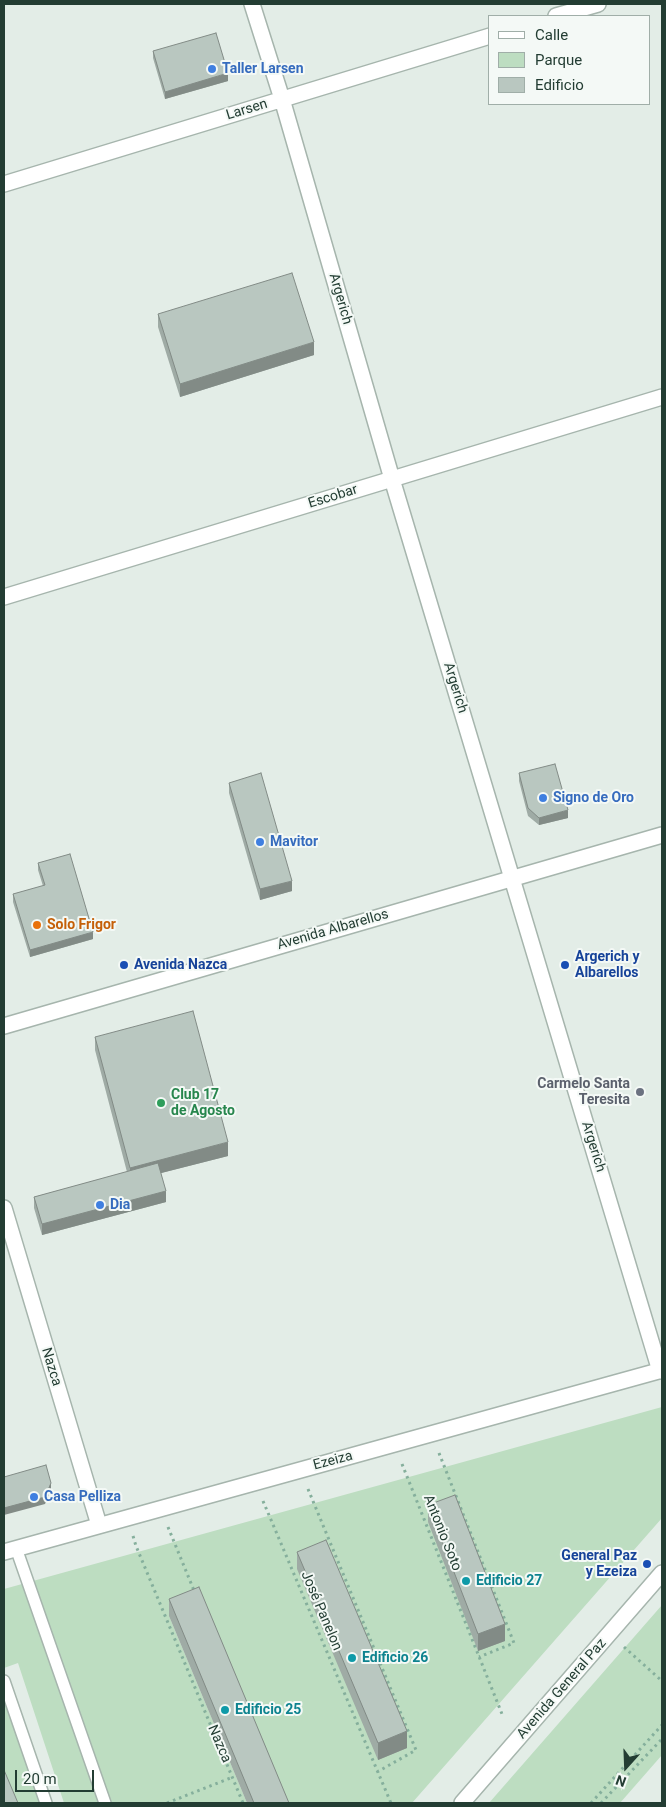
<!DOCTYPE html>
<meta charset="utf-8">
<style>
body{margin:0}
#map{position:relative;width:666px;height:1807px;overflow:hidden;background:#e3ede7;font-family:Roboto,sans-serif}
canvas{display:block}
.frame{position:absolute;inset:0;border:5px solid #233d33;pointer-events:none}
.legend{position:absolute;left:488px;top:15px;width:162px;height:90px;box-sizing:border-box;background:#f4f9f6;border:1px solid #a0aea8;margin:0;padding:6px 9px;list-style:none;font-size:15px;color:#233d33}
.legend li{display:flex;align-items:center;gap:10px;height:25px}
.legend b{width:25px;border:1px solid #a0aea8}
.north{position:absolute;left:601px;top:1742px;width:50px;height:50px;-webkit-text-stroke:4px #f4f9f6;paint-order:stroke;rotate:200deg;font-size:14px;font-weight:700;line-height:20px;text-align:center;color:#233d33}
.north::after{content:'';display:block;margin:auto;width:18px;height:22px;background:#233d33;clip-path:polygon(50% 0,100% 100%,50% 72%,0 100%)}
.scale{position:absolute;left:15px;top:1770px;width:79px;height:22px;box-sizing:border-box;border:2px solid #233d33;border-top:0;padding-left:6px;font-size:15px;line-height:18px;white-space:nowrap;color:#233d33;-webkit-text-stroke:4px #f4f9f6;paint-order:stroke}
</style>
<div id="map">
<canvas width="666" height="1807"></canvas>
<div class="frame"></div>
<ul class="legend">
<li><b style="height:6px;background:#fff"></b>Calle</li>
<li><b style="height:14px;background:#bdddc1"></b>Parque</li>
<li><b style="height:14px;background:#b9c7c0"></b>Edificio</li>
</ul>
<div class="north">N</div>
<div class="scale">20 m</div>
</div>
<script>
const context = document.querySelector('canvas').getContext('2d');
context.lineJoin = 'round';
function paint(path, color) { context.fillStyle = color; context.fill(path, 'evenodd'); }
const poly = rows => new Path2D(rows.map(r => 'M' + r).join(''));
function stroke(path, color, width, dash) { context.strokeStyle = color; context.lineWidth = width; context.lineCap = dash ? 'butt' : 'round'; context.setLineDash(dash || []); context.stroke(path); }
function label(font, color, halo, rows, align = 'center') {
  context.font = font + ' Roboto,sans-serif'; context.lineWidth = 4; context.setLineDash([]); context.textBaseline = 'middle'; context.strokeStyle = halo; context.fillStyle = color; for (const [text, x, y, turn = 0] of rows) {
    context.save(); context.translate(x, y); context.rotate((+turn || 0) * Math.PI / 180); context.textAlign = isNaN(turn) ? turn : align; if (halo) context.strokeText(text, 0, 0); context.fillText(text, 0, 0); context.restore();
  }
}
paint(poly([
 [662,1407,662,1518,412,1803,282,1803,169,1616,247,1803,64,1803,18,1663,4,1668,4,1589],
 [429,1522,505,1640,504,1641,478,1650],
 [662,1605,662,1755,620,1803,489,1803],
 [4,1681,46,1803,11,1803,4,1787]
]), '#bdddc1');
const service = poly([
 [16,1548,105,1803],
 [4,1681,46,1803]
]);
const minor = poly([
 [252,4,282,99,392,479,660,1371],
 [556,16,598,4],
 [4,184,490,36],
 [4,597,662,397],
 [4,1208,99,1525],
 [4,1552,662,1370]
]);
const tertiary = poly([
 [4,1026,662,835],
 [462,1803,662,1573]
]);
stroke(service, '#a6b5ad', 14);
stroke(minor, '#a6b5ad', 18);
stroke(tertiary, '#a6b5ad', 18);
stroke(poly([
 [439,1453,514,1643,479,1657],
 [402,1464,502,1714],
 [308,1489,416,1750,377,1772],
 [263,1501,391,1803],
 [168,1527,195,1593],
 [133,1536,136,1546,243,1803],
 [624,1647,662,1681],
 [167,1803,233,1777],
 [591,1803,662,1725],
 [601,1803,662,1739]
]), '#85af9c', 3, [2.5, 4]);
stroke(service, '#fff', 11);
stroke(minor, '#fff', 15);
stroke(tertiary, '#fff', 15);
paint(poly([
 [153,51,228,81,165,99,153,58],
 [158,314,314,355,180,397,158,327],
 [519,773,568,818,539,825,528,816,519,781],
 [229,783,292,891,260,900,229,793],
 [38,863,93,939,30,957,13,902,13,894,43,886,38,870],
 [95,1037,228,1156,161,1173,166,1202,42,1235,34,1208,34,1197,127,1172,95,1050],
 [428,1505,505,1641,478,1651,428,1522],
 [297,1552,407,1748,378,1760,297,1569],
 [169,1599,289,1803,247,1803,169,1616]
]), '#9faba5');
paint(poly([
 [228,73,228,81,165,99,165,92],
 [314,342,314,355,180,397,180,384],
 [568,810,568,818,539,825,539,818],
 [292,881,292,891,260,900,260,889],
 [93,932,93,939,30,957,30,950],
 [228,1142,228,1156,130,1181,130,1168],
 [166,1191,166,1202,42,1235,42,1224],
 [51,1483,51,1491,45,1504,4,1515,4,1508],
 [505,1624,505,1641,478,1651,478,1634],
 [407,1731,407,1748,378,1760,378,1743]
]), '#828b86');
const building = poly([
 [216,33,228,73,165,92,153,51,216,33],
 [292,273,314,342,180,384,158,314,292,273],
 [555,764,568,810,539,818,528,808,519,773,555,764],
 [261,773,292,881,260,889,229,783,261,773],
 [70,854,93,932,30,950,13,894,45,885,38,863,70,854],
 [193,1011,228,1142,130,1168,95,1037,193,1011],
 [158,1163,166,1191,42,1224,34,1197,158,1163],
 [46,1465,51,1483,45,1497,4,1508,4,1477,46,1465],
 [455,1495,505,1624,478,1634,428,1505,455,1495],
 [326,1540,407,1731,378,1743,297,1552,326,1540],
 [199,1587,289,1803,254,1803,169,1599,199,1587],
 [4,1770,18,1803,4,1803,4,1770]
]);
paint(building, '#b9c7c0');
stroke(building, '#828b86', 1);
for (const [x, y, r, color] of [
 [212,69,5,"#3f7fe0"],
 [543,798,5,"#3f7fe0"],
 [260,842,5,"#3f7fe0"],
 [37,925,5,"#e8710a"],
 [124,965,5,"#1a4fb4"],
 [565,965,5,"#1a4fb4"],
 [640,1092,5,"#6b7280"],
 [161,1103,5,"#2e9e5b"],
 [100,1205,5,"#3f7fe0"],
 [34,1497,5,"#3f7fe0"],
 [647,1564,5,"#1a4fb4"],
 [466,1581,5,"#0f9aa8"],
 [352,1658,5,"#0f9aa8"],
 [225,1710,5,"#0f9aa8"]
]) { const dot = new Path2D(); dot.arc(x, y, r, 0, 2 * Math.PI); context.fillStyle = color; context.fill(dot); stroke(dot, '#f4f9f6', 2); }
label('bold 14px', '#366cbe', '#f4f9f6', [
 ["Taller Larsen",222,69],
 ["Signo de Oro",553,798],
 ["Mavitor",270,842],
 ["Dia",110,1205],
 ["Casa Pelliza",44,1497]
], 'left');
label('14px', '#233d33', '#f4f9f6', [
 ["Larsen",247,110,-17],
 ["Argerich",340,299,74],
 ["Escobar",333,497,-17],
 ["Argerich",455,688,73],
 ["Avenida Albarellos",333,930,-16],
 ["Argerich",593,1147,73],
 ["Nazca",51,1367,73],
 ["Ezeiza",333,1461,-15],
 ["Antonio Soto",442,1533,68],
 ["José Panelon",321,1611,67],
 ["Avenida General Paz",562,1689,-49],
 ["Nazca",219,1744,67]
]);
label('bold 14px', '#c56008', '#f4f9f6', [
 ["Solo Frigor",47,925]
], 'left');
label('bold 14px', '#164399', '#f4f9f6', [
 ["Argerich y",575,957],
 ["Albarellos",575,973],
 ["Avenida Nazca",134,965],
 ["General Paz",637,1556,"right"],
 ["y Ezeiza",637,1572,"right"]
], 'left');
label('bold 14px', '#5b616d', '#f4f9f6', [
 ["Carmelo Santa",630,1084],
 ["Teresita",630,1100]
], 'right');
label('bold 14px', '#27864d', '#f4f9f6', [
 ["Club 17",171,1095],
 ["de Agosto",171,1111]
], 'left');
label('bold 14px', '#0d838f', '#f4f9f6', [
 ["Edificio 27",476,1581],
 ["Edificio 26",362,1658],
 ["Edificio 25",235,1710]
], 'left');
</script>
